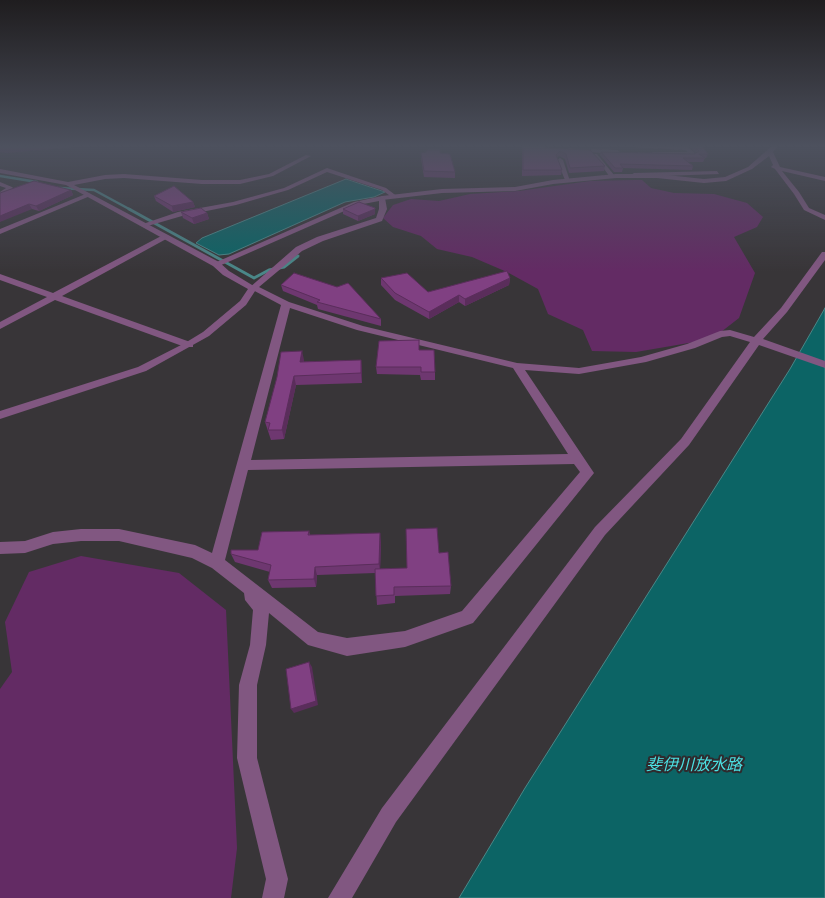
<!DOCTYPE html>
<meta charset="utf-8">
<style>
body{margin:0}
canvas{display:block;background:#383538}
</style>
<canvas width="825" height="898"></canvas>
<script>
const context = document.querySelector('canvas').getContext('2d');
context.lineJoin = 'round';
function paint(path, color) { context.fillStyle = color; context.fill(path, 'evenodd'); }
const poly = rows => new Path2D(rows.map(r => 'M' + r).join(''));
function stroke(path, color, width, dash) { context.strokeStyle = color; context.lineWidth = width; context.lineCap = dash ? 'butt' : 'round'; context.setLineDash(dash || []); context.stroke(path); }
function label(font, color, halo, rows, align = 'center') {
  context.font = font + ' "Source Sans 3","Noto Sans JP",sans-serif'; context.lineWidth = 4; context.setLineDash([]); context.textBaseline = 'middle'; context.strokeStyle = halo; context.fillStyle = color; for (const [text, x, y, turn = 0] of rows) {
    context.save(); context.translate(x, y); context.rotate((+turn || 0) * Math.PI / 180); context.textAlign = isNaN(turn) ? turn : align; if (halo) context.strokeText(text, 0, 0); context.fillText(text, 0, 0); context.restore();
  }
}
paint(poly([
 [0,145,97,145,7,153,0,152],
 [634,180,642,180,651,188,674,193,714,194,747,203,763,217,757,227,734,237,755,273,739,318,712,339,636,352,592,351,583,330,548,314,538,289,507,272,472,257,437,249,421,236,393,227,383,218,393,205,411,199,439,201,470,194,519,191,590,181],
 [81,556,179,573,226,610,237,848,231,898,0,898,0,689,12,672,5,622,29,572]
]), '#632b64');
const water = poly([
 [346,179,385,192,374,197,345,202,229,254,219,255,196,243,202,238,346,179],
 [825,308,825,898,459,898,525,788,790,369,825,308]
]);
paint(water, '#0c6465');
stroke(water, '#4a8788', 1);
stroke(poly([
 [0,176,37,182],
 [60,188,94,190,131,210]
]), '#4a8788', 2.5);
stroke(poly([
 [129,209,254,278,269,270,284,267,298,256]
]), '#4a8788', 3);
paint(poly([
 [0,182,12,187,13,188,0,196,0,192,6,188,0,186,0,182]
]), '#815781');
paint(poly([
 [600,145,687,146,696,154,693,156,654,155,652,152,688,152,685,150,600,145],
 [592,149,617,150,620,152,617,154,590,152,592,149],
 [593,154,597,154,614,175,614,177,610,177,593,154],
 [560,158,563,160,570,181,565,180,557,160,560,158],
 [327,168,386,188,398,197,393,198,382,190,327,172,288,190,236,205,182,216,144,227,140,225,178,212,233,202,284,188,327,168],
 [717,171,719,174,634,177,631,175,634,173,717,171],
 [88,193,91,195,90,196,0,234,0,229,88,193],
 [382,196,385,198,387,209,382,221,323,241,302,251,259,287,289,302,363,326,517,363,579,368,641,357,687,344,720,331,730,330,754,337,781,308,822,252,825,252,825,260,787,312,763,339,825,361,825,368,759,345,689,445,605,535,396,822,352,898,328,898,382,808,595,527,681,439,750,342,730,336,722,337,695,348,646,362,579,374,525,370,594,473,473,623,405,647,347,656,308,645,269,613,266,645,257,685,257,758,288,879,284,898,262,898,266,879,237,758,239,685,250,645,253,610,245,600,244,593,212,568,192,558,119,541,81,541,53,544,25,553,0,554,0,542,25,541,53,532,81,529,119,529,195,545,212,553,281,305,249,288,296,247,317,237,376,218,379,209,379,201,358,205,219,266,212,264,354,202,382,196],
 [290,308,357,330,513,368,568,454,251,460,290,308],
 [574,464,580,472,462,611,405,631,347,638,318,632,225,560,248,470,574,464],
 [165,234,169,236,168,238,62,296,193,343,193,347,185,347,55,300,0,329,0,322,47,297,0,280,0,274,53,293,165,234]
]), '#815781');
paint(poly([
 [773,145,779,145,773,152,780,167,825,177,825,181,782,171,799,192,809,208,825,215,825,220,804,210,794,194,775,169,771,167,773,165,769,156,752,169,726,181,704,183,657,178,616,178,553,184,515,191,442,193,382,200,379,198,382,196,442,189,515,187,553,180,616,174,657,174,704,179,725,177,748,167,773,145],
 [306,155,311,156,273,176,240,184,202,184,124,178,105,179,74,185,219,262,229,271,257,288,246,305,209,336,146,371,0,419,0,411,138,367,185,343,203,332,240,301,248,289,223,275,213,266,66,185,0,173,0,169,68,182,105,175,124,174,202,180,240,180,269,174,306,155]
]), '#815781');
paint(poly([
 [522,145,542,145,544,148,590,150,605,166,604,171,569,173,565,159,559,156,557,158,562,170,561,175,522,176],
 [555,145,608,145,607,147],
 [688,145,701,145,708,154,706,158,704,158,705,158,703,162,687,162,693,166,692,170,623,168,622,172,614,172,600,155,601,152,694,154,696,153],
 [421,153,440,153,455,172,455,178,424,177,421,158],
 [71,190,73,195,39,211,32,209,0,193],
 [154,196,193,202,195,207,173,212,156,201],
 [375,208,375,214,358,221,343,214,343,209],
 [181,212,207,213,209,219,194,224,183,218],
 [381,278,428,292,510,278,509,285,465,306,459,302,429,319,395,300,381,285],
 [281,285,381,319,381,326,318,309,317,305,283,291],
 [419,350,435,372,435,380,421,380,420,375,377,374,376,367],
 [304,360,304,362,361,360,362,383,296,385,284,439,271,440,265,422],
 [309,531,310,535,381,542,380,569,407,568,439,553,451,586,450,594,395,596,395,603,377,605,375,573,317,575,316,587,272,588,268,580,270,572,235,562,231,554,258,550]
]), '#6e3770');
paint(poly([
 [71,190,73,195,39,211,36,206],
 [193,202,195,207,173,212,172,206],
 [29,204,32,209,0,222,0,216],
 [375,209,375,214,358,221,358,216],
 [207,213,209,219,194,224,192,218],
 [510,278,509,285,465,306,465,299],
 [459,295,459,302,429,319,429,312],
 [302,351,304,360,302,371,300,362],
 [361,360,362,369,362,383,361,373],
 [294,376,296,385,284,439,282,430],
 [380,533,381,542,380,573,379,564],
 [315,567,317,575,316,587,314,579],
 [309,662,312,667,318,705,294,713,291,709]
]), '#5a2d5b');
const building = poly([
 [523,145,542,145,544,148,590,150,605,166,570,168,566,154,560,151,556,155,562,170,523,170,523,145],
 [693,145,701,145,708,154,699,154,705,158,683,158,693,166,620,164,623,168,615,168,601,152,694,154,699,151,693,145],
 [427,150,440,150,440,153,450,154,455,172,424,171,421,153,426,152,427,150],
 [34,181,71,190,36,206,29,204,0,216,0,193,34,181],
 [174,186,193,202,172,206,154,196,174,186],
 [359,202,375,208,375,209,358,216,343,209,359,202],
 [201,208,207,213,192,218,181,212,201,208],
 [507,271,510,278,465,299,459,295,429,312,395,293,381,278,407,273,428,292,507,271],
 [294,273,337,287,348,283,381,319,317,302,320,300,281,285,294,273],
 [419,340,419,350,434,350,435,372,421,372,421,367,376,367,379,341,419,340],
 [302,351,300,362,361,360,361,373,294,376,282,430,268,430,270,423,265,422,277,377,281,352,302,351],
 [437,528,439,553,448,552,451,586,394,587,394,595,376,596,375,569,407,568,406,529,437,528],
 [309,531,308,535,380,533,379,564,315,567,314,579,268,580,271,565,231,554,231,550,258,550,262,532,309,531],
 [309,662,316,701,291,709,286,669,309,662]
]);
paint(building, '#804082');
stroke(building, '#5a2d5b', 1);
const sky = context.createLinearGradient(0, 0, 0, 271);
sky.addColorStop(0, '#1f1d1f');
sky.addColorStop(0.54, '#4d515e');
sky.addColorStop(1, '#4d515e00');
context.fillStyle = sky;
context.fillRect(0, 0, 825, 271);
label('italic 16px', '#4be1e3', '#2e2b2e', [
 ["斐伊川放水路",694,766]
]);
</script>
